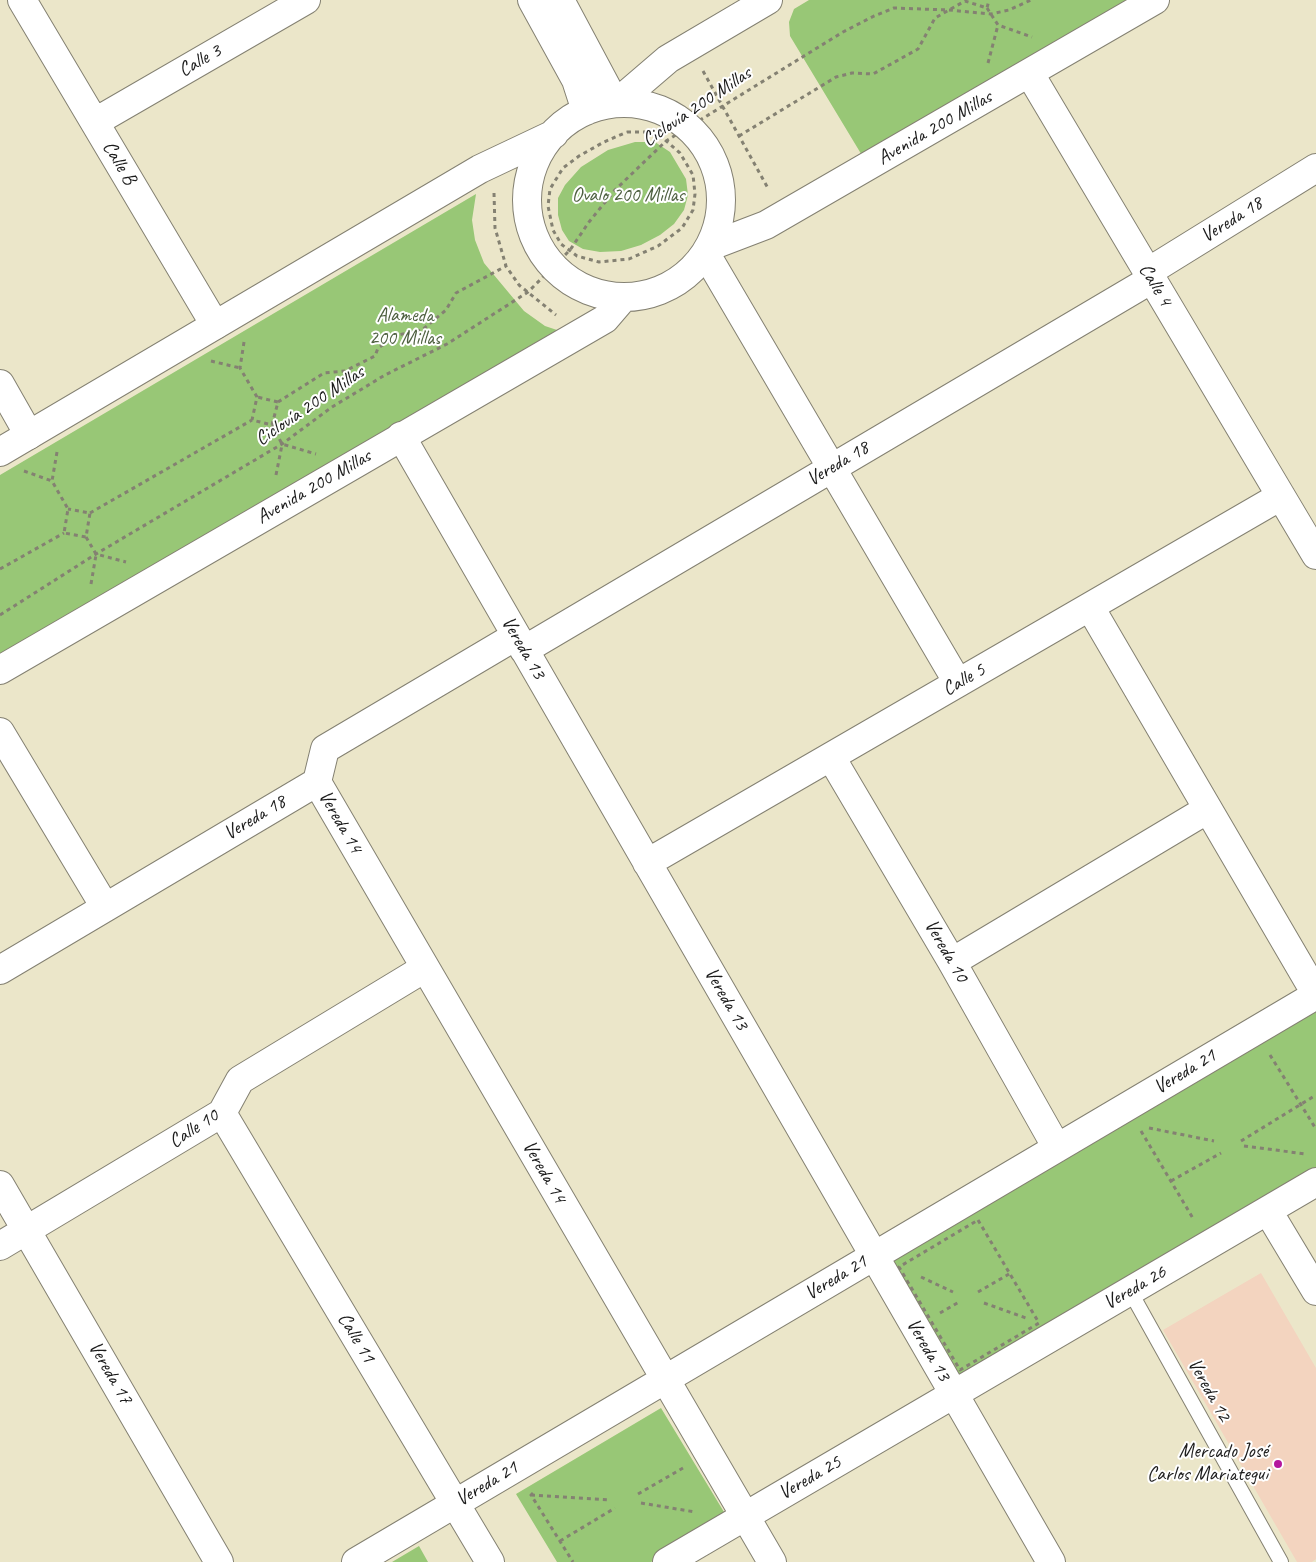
<!DOCTYPE html>
<meta charset="utf-8">
<style>
body{margin:0}
canvas{display:block;background:#ebe6c9}
</style>
<canvas width="1316" height="1562"></canvas>
<script>
const context = document.querySelector('canvas').getContext('2d');
context.lineJoin = 'round';
function paint(path, color) { context.fillStyle = color; context.fill(path, 'evenodd'); }
const poly = rows => new Path2D(rows.map(r => 'M' + r).join(''));
function stroke(path, color, width, dash) { context.strokeStyle = color; context.lineWidth = width; context.lineCap = dash ? 'butt' : 'round'; context.setLineDash(dash || []); context.stroke(path); }
function label(font, color, halo, rows, align = 'center') {
  context.font = font + ' Caveat,sans-serif'; context.lineWidth = 4; context.setLineDash([]); context.textBaseline = 'middle'; context.strokeStyle = halo; context.fillStyle = color; for (const [text, x, y, turn = 0] of rows) {
    context.save(); context.translate(x, y); context.rotate((+turn || 0) * Math.PI / 180); context.textAlign = isNaN(turn) ? turn : align; if (halo) context.strokeText(text, 0, 0); context.fillText(text, 0, 0); context.restore();
  }
}
paint(poly([
 [1261,1273,1316,1368,1316,1559,1312,1562,1297,1562,1163,1330]
]), '#f3d4bf');
paint(poly([
 [809,0,1127,0,863,157,790,36,789,22,794,9],
 [635,142,655,142,670,152,686,179,688,195,684,210,674,224,660,235,641,245,621,251,600,252,583,249,569,241,562,230,558,215,558,198,565,185,581,167,608,150],
 [476,194,472,220,475,240,484,263,524,311,545,326,557,330,0,658,0,475],
 [1316,1011,1316,1168,957,1381,887,1265],
 [661,1408,727,1517,651,1562,557,1562,516,1494],
 [419,1546,428,1562,392,1562]
]), '#98c776');
const lane = poly([
 [1130,1291,1281,1562]
]);
const street = poly([
 [22,0,215,325],
 [1030,74,1316,555],
 [95,122,306,0],
 [706,254,958,683],
 [1148,272,1316,168],
 [0,384,29,435],
 [401,436,1051,1562],
 [1090,607,1316,994],
 [524,650,1152,279],
 [0,732,105,907],
 [831,757,952,962,1057,1148],
 [317,782,772,1562],
 [647,863,1281,496],
 [952,962,1208,809],
 [0,970,317,782,325,749,516,636],
 [222,1113,490,1562],
 [0,1185,219,1562],
 [1268,1211,1316,1291],
 [0,1246,222,1113,240,1080,425,968],
 [356,1562,1316,995],
 [667,1562,1316,1182]
]);
const secondary = poly([
 [532,0,576,80,586,111],
 [560,0,614,101],
 [619,101,668,59,768,0],
 '527 200a97 97 0 1 1 194 0a97 97 0 1 1-194 0Z',
 [711,246,766,225,1155,0],
 [0,452,480,169,554,134],
 [0,670,605,319,623,298]
]);
stroke(lane, '#848172', 16);
stroke(street, '#848172', 30);
stroke(secondary, '#848172', 30);
stroke(poly([
 [987,8,998,25,1032,37],
 [988,63,998,25],
 [703,71,769,190],
 [627,132,648,132,664,139,680,153,693,175,695,194,693,210,682,228,658,246,629,259,599,262,577,256,561,244,553,230,548,206,550,189,563,168,579,156,604,142,627,132],
 [739,136,836,77,852,73,873,74,918,49,935,18,949,10,965,1,987,8,989,0],
 [494,193,495,228,506,266,519,285,556,315],
 [244,342,240,368,257,397,252,420,272,425,278,402,257,397],
 [211,361,240,368],
 [278,402,324,373,345,371,375,356,378,348,398,335,422,330,446,310,456,293,506,266],
 [272,425,282,444,316,454],
 [57,452,52,481,68,509,64,533,86,537,90,513,68,509],
 [24,471,52,481],
 [276,475,282,445],
 [90,513,252,420],
 [86,537,96,554,126,562],
 [0,569,64,533],
 [91,584,96,555],
 [0,615,96,554,282,444,332,407,385,375,447,344,528,292,570,250,589,222,615,190,666,141,843,32,874,16,894,8,949,10,991,14,1009,10,1031,0],
 [1270,1055,1316,1129],
 [1149,1128,1214,1141],
 [1141,1131,1194,1220],
 [1241,1141,1316,1095],
 [1244,1146,1306,1154],
 [1171,1181,1221,1153],
 [978,1220,1039,1323,960,1370,899,1267,978,1220],
 [921,1277,953,1292],
 [978,1292,1009,1274],
 [984,1303,1026,1318],
 [940,1313,959,1302],
 [533,1493,531,1495,573,1562],
 [638,1494,683,1468],
 [531,1495,610,1500],
 [641,1503,695,1512],
 [560,1541,615,1508]
]), '#848172', 3, [4, 4]);
stroke(lane, '#fff', 14);
stroke(street, '#fff', 28);
stroke(secondary, '#fff', 28);
for (const [x, y, r, color] of [
 [1278,1464,5,"#b5179e"]
]) { const dot = new Path2D(); dot.arc(x, y, r, 0, 2 * Math.PI); context.fillStyle = color; context.fill(dot); stroke(dot, '#fff', 2); }
label('20px', '#1c1c1c', '#fff', [
 ["Calle 3",200,61,-30],
 ["Ciclovía 200 Millas",697,107,-34],
 ["Avenida 200 Millas",935,128,-30],
 ["Calle B",119,163,59],
 ["Vereda 18",1232,220,-32],
 ["Calle 4",1155,285,59],
 ["Ciclovía 200 Millas",310,406,-34],
 ["Vereda 18",838,464,-31],
 ["Avenida 200 Millas",314,487,-30],
 ["Vereda 13",523,648,60],
 ["Calle 5",964,680,-30],
 ["Vereda 18",255,818,-31],
 ["Vereda 14",340,822,60],
 ["Vereda 10",946,951,60],
 ["Vereda 13",726,999,60],
 ["Vereda 21",1185,1072,-31],
 ["Calle 10",194,1129,-33],
 ["Vereda 14",544,1172,60],
 ["Vereda 21",836,1278,-31],
 ["Vereda 26",1135,1288,-30],
 ["Calle 11",356,1338,59],
 ["Vereda 13",928,1350,60],
 ["Vereda 17",110,1373,60],
 ["Vereda 12",1209,1390,61],
 ["Vereda 25",810,1478,-30],
 ["Vereda 21",487,1484,-31]
]);
label('20px', '#4e6040', '#fff', [
 ["Ovalo 200 Millas",628,196],
 ["Alameda",405,316],
 ["200 Millas",405,339]
]);
label('20px', '#1c1c1c', '#fff', [
 ["Mercado José",1268,1452],
 ["Carlos Mariategui",1268,1475]
], 'right');
</script>
